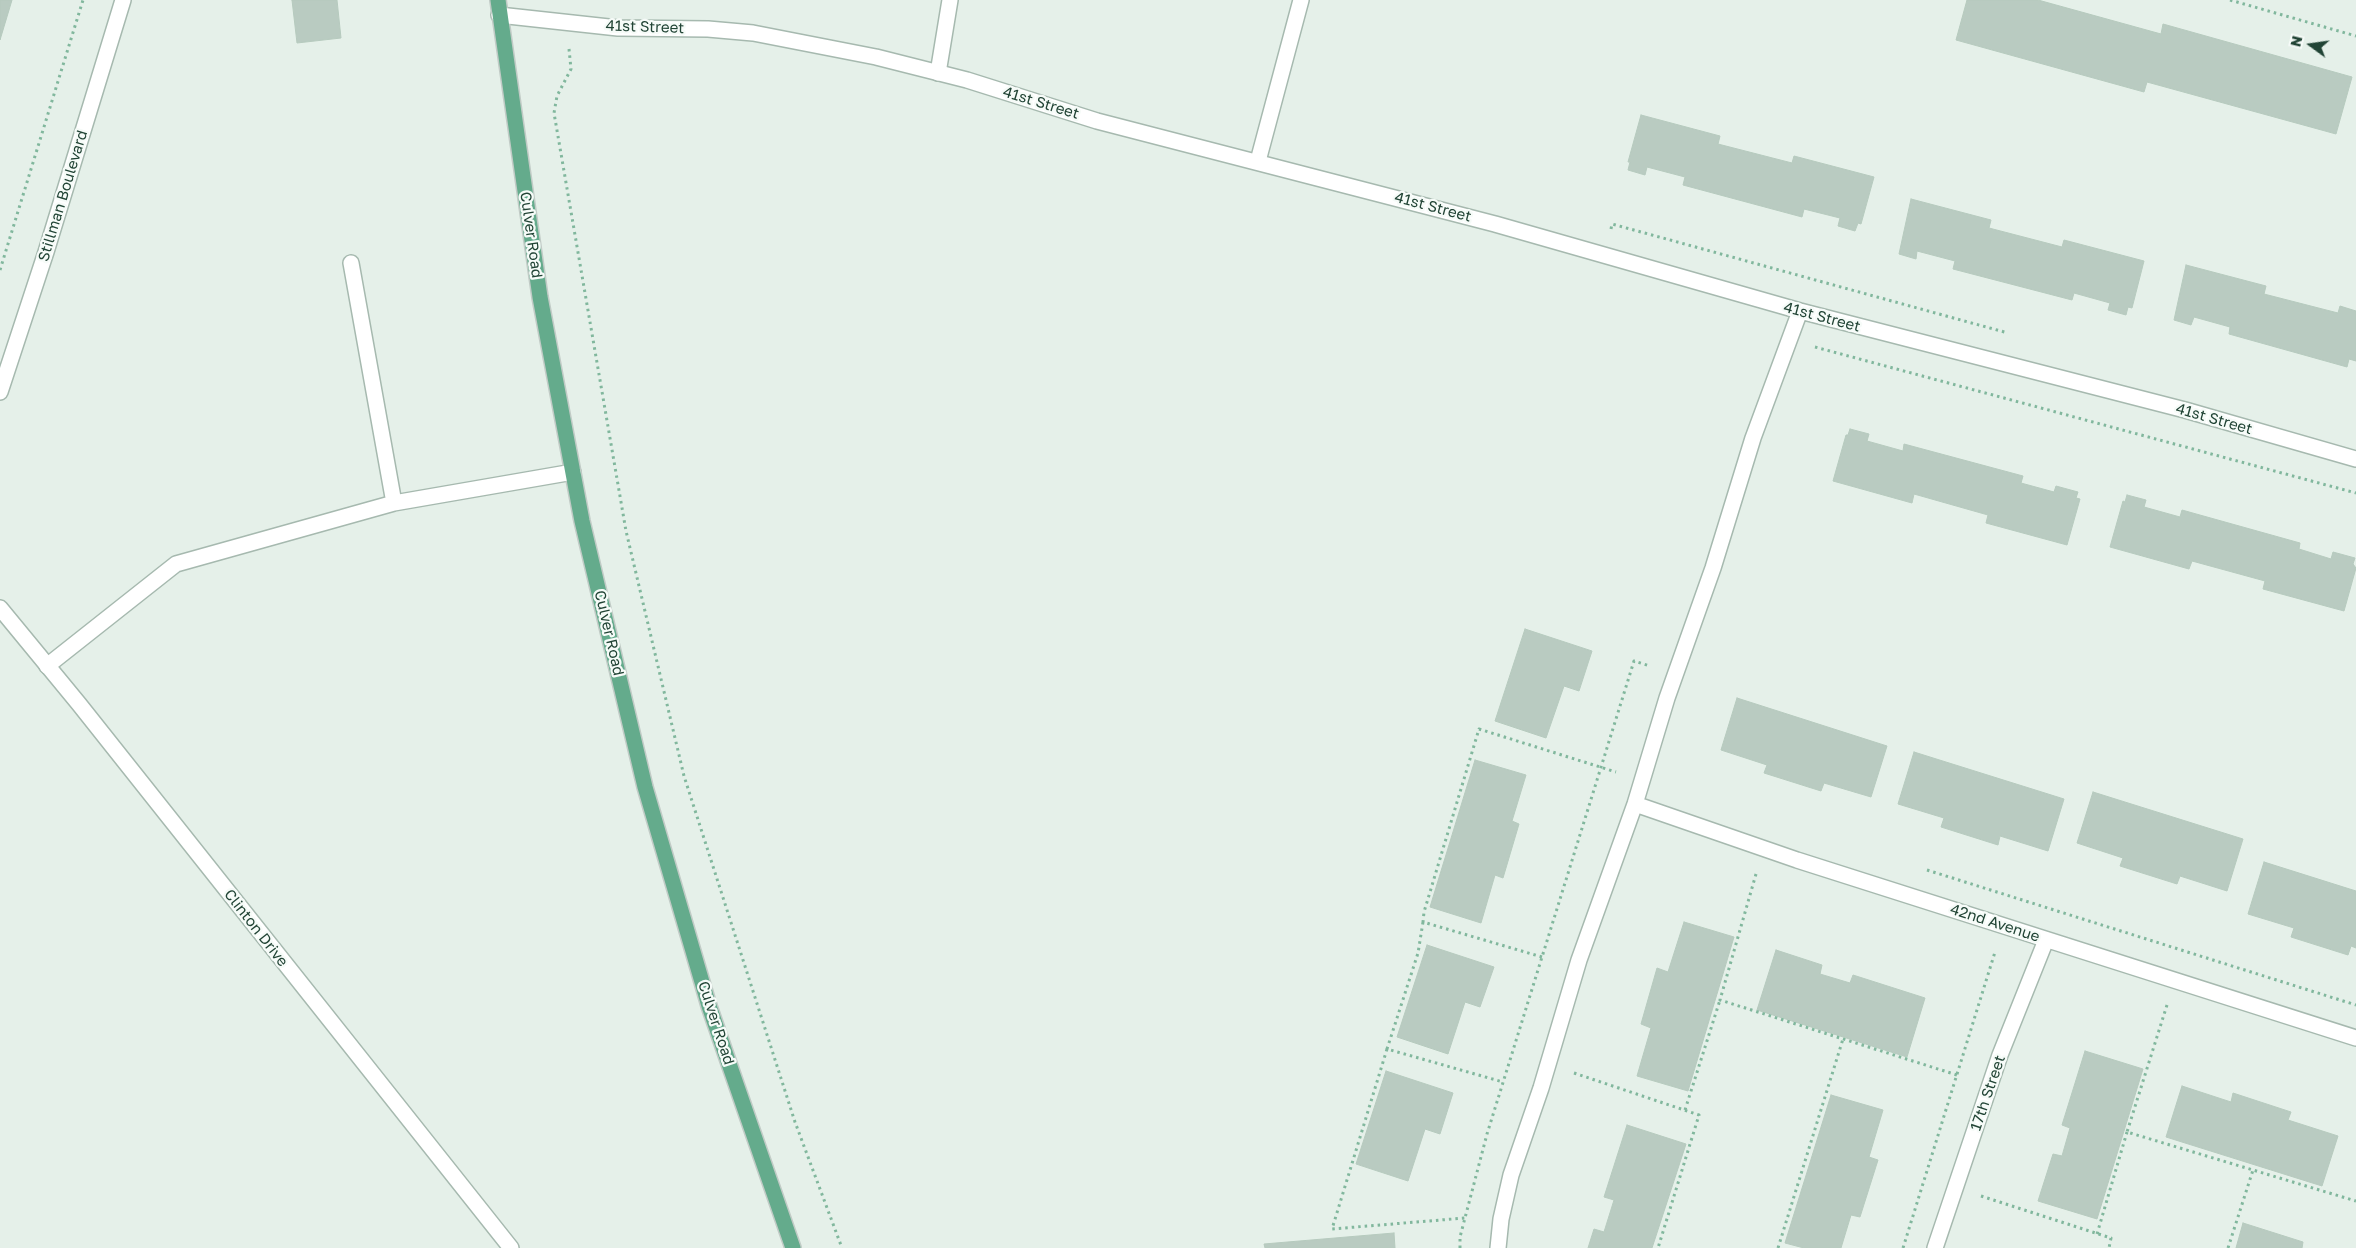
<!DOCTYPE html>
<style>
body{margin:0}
#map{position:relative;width:2356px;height:1248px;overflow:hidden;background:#e5f0e9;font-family:"Golos Text",sans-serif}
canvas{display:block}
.north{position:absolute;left:2286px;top:20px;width:50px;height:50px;-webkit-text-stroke:4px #f6fbf8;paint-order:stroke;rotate:284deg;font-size:14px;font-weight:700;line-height:20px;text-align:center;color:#214435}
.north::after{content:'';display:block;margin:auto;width:18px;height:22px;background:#214435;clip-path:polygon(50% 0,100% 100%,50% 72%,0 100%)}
</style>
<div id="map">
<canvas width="2356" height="1248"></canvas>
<div class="north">N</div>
</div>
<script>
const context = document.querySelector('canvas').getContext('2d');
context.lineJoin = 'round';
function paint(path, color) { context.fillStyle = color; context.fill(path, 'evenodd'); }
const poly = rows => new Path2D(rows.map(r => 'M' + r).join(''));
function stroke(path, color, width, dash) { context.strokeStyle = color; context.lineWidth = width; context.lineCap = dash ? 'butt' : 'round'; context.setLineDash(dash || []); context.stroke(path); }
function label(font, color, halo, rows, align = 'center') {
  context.font = font + ' "Golos Text",sans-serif'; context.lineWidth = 4.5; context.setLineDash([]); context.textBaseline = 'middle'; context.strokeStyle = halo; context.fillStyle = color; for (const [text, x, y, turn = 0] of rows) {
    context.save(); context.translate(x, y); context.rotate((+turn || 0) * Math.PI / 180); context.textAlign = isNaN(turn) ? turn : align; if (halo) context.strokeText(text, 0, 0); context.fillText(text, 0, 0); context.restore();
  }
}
const building = poly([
 [0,0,12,0,0,40,0,0],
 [292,0,337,0,341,38,297,43,292,0],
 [1967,0,2038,0,2161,34,2163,24,2352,77,2336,134,2147,82,2144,92,1956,40,1967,0],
 [1641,115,1720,136,1718,144,1792,163,1794,156,1874,177,1861,224,1858,223,1855,231,1838,226,1840,218,1804,209,1802,217,1683,185,1685,177,1647,167,1645,175,1628,170,1630,162,1628,162,1641,115],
 [1911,199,1991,220,1989,228,2062,247,2064,240,2144,261,2132,308,2128,307,2126,315,2108,310,2110,303,2074,293,2072,300,1953,269,1955,261,1917,251,1916,259,1899,254,1911,199],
 [2186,265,2266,286,2264,294,2338,313,2340,306,2356,311,2356,361,2349,359,2347,367,2229,334,2230,327,2194,317,2191,325,2174,320,2186,265],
 [1850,429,1869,434,1867,441,1903,451,1904,444,2023,476,2021,483,2054,492,2056,486,2078,492,2076,498,2080,499,2067,545,1986,523,1988,515,1914,494,1912,503,1833,481,1846,435,1848,435,1850,429],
 [2127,495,2146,500,2144,507,2180,517,2182,510,2300,543,2299,549,2331,559,2333,552,2355,558,2353,564,2356,568,2344,611,2263,589,2265,581,2192,561,2189,569,2110,547,2123,501,2125,502,2127,495],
 [1525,629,1592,651,1579,691,1564,686,1546,738,1495,721,1525,629],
 [1737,698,1887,746,1871,797,1824,783,1821,791,1764,773,1767,765,1721,750,1737,698],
 [1914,752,2064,799,2048,851,2000,836,1998,845,1941,827,1944,818,1898,804,1914,752],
 [1475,760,1526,775,1512,821,1519,824,1503,878,1495,875,1481,923,1430,907,1475,760],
 [2093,792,2243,839,2227,891,2180,876,2177,884,2120,866,2123,858,2077,843,2093,792],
 [2264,862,2356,891,2356,948,2351,946,2348,955,2291,937,2294,928,2248,914,2264,862],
 [1684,922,1734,937,1688,1091,1637,1076,1651,1028,1641,1024,1657,968,1668,972,1684,922],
 [1427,945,1494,967,1480,1007,1465,1002,1448,1054,1397,1037,1427,945],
 [1776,950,1822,965,1820,974,1850,983,1853,975,1925,998,1907,1057,1757,1010,1776,950],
 [2085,1051,2143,1069,2097,1219,2038,1201,2053,1154,2062,1156,2070,1128,2062,1125,2085,1051],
 [1386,1071,1453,1093,1440,1134,1425,1129,1408,1181,1356,1164,1386,1071],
 [2182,1086,2231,1102,2233,1093,2291,1112,2288,1120,2338,1136,2322,1186,2166,1137,2182,1086],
 [1831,1095,1883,1110,1869,1157,1878,1160,1860,1217,1851,1215,1841,1248,1804,1248,1785,1243,1831,1095],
 [1627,1125,1686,1144,1652,1248,1588,1248,1594,1229,1604,1232,1614,1200,1604,1197,1627,1125],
 [2243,1223,2303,1242,2302,1248,2236,1248,2243,1223],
 [1394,1233,1395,1248,1265,1248,1264,1244,1394,1233]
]);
paint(building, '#b9cbc1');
stroke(building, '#b6cabe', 1);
const service = poly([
 [938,73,950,0],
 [1258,161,1301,0],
 [351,263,394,503],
 [47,666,176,564,394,503,573,472]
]);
const minor = poly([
 [499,15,618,28,708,29,753,33,876,57,967,80,1097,121,1495,224,1800,311,2185,410,2356,459],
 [0,608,79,704,511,1248],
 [1635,804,1797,860,2356,1038],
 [1498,1248,1501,1219,1511,1175,1541,1088,1579,960,1635,804,1667,698,1713,568,1753,438,1800,311],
 [1935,1248,2000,1055,2046,940]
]);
const tertiary = poly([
 [0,392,46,252,123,0]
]);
const primary = poly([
 [498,0,540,297,582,521,645,787,709,1006,793,1248]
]);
stroke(service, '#a6b9af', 18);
stroke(minor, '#a6b9af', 18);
stroke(tertiary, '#a6b9af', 18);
stroke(primary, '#c1cbc6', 18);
stroke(poly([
 [2230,0,2356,36],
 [569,49,571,69,557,96,554,113,626,531,684,776,795,1122,842,1248],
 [1611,229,1612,224,2008,333],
 [0,270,83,0],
 [1815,347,2356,493],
 [1927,870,2356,1005],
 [1756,874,1720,1000,1957,1075],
 [1423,922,1418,953,1387,1049,1503,1082],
 [1542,957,1423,922,1424,912,1479,729,1616,772],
 [2167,1005,2127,1132,2356,1201],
 [1387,1049,1332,1229,1465,1218],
 [1574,1073,1699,1115,1658,1248],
 [1685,1110,1720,1000],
 [1981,1196,2111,1238,2109,1248],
 [2097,1234,2127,1132],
 [1460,1248,1460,1237,1487,1134,1634,661,1650,666],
 [1778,1248,1843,1039],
 [1903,1248,1995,952],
 [2228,1248,2253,1170]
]), '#81b79d', 3, [2.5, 4]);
stroke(service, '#fff', 15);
stroke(minor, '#fff', 15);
stroke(tertiary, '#fff', 15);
stroke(primary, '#64ab8c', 15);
label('15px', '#214435', '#f6fbf8', [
 ["41st Street",645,27,2],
 ["41st Street",1041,103,17],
 ["Stillman Boulevard",63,196,-73],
 ["41st Street",1433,207,15],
 ["Culver Road",531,235,82],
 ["41st Street",1822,317,15],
 ["41st Street",2214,419,16],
 ["Culver Road",609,633,77],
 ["42nd Avenue",1995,923,18],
 ["Clinton Drive",256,928,52],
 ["Culver Road",716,1023,72],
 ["17th Street",1988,1093,-71]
]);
</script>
